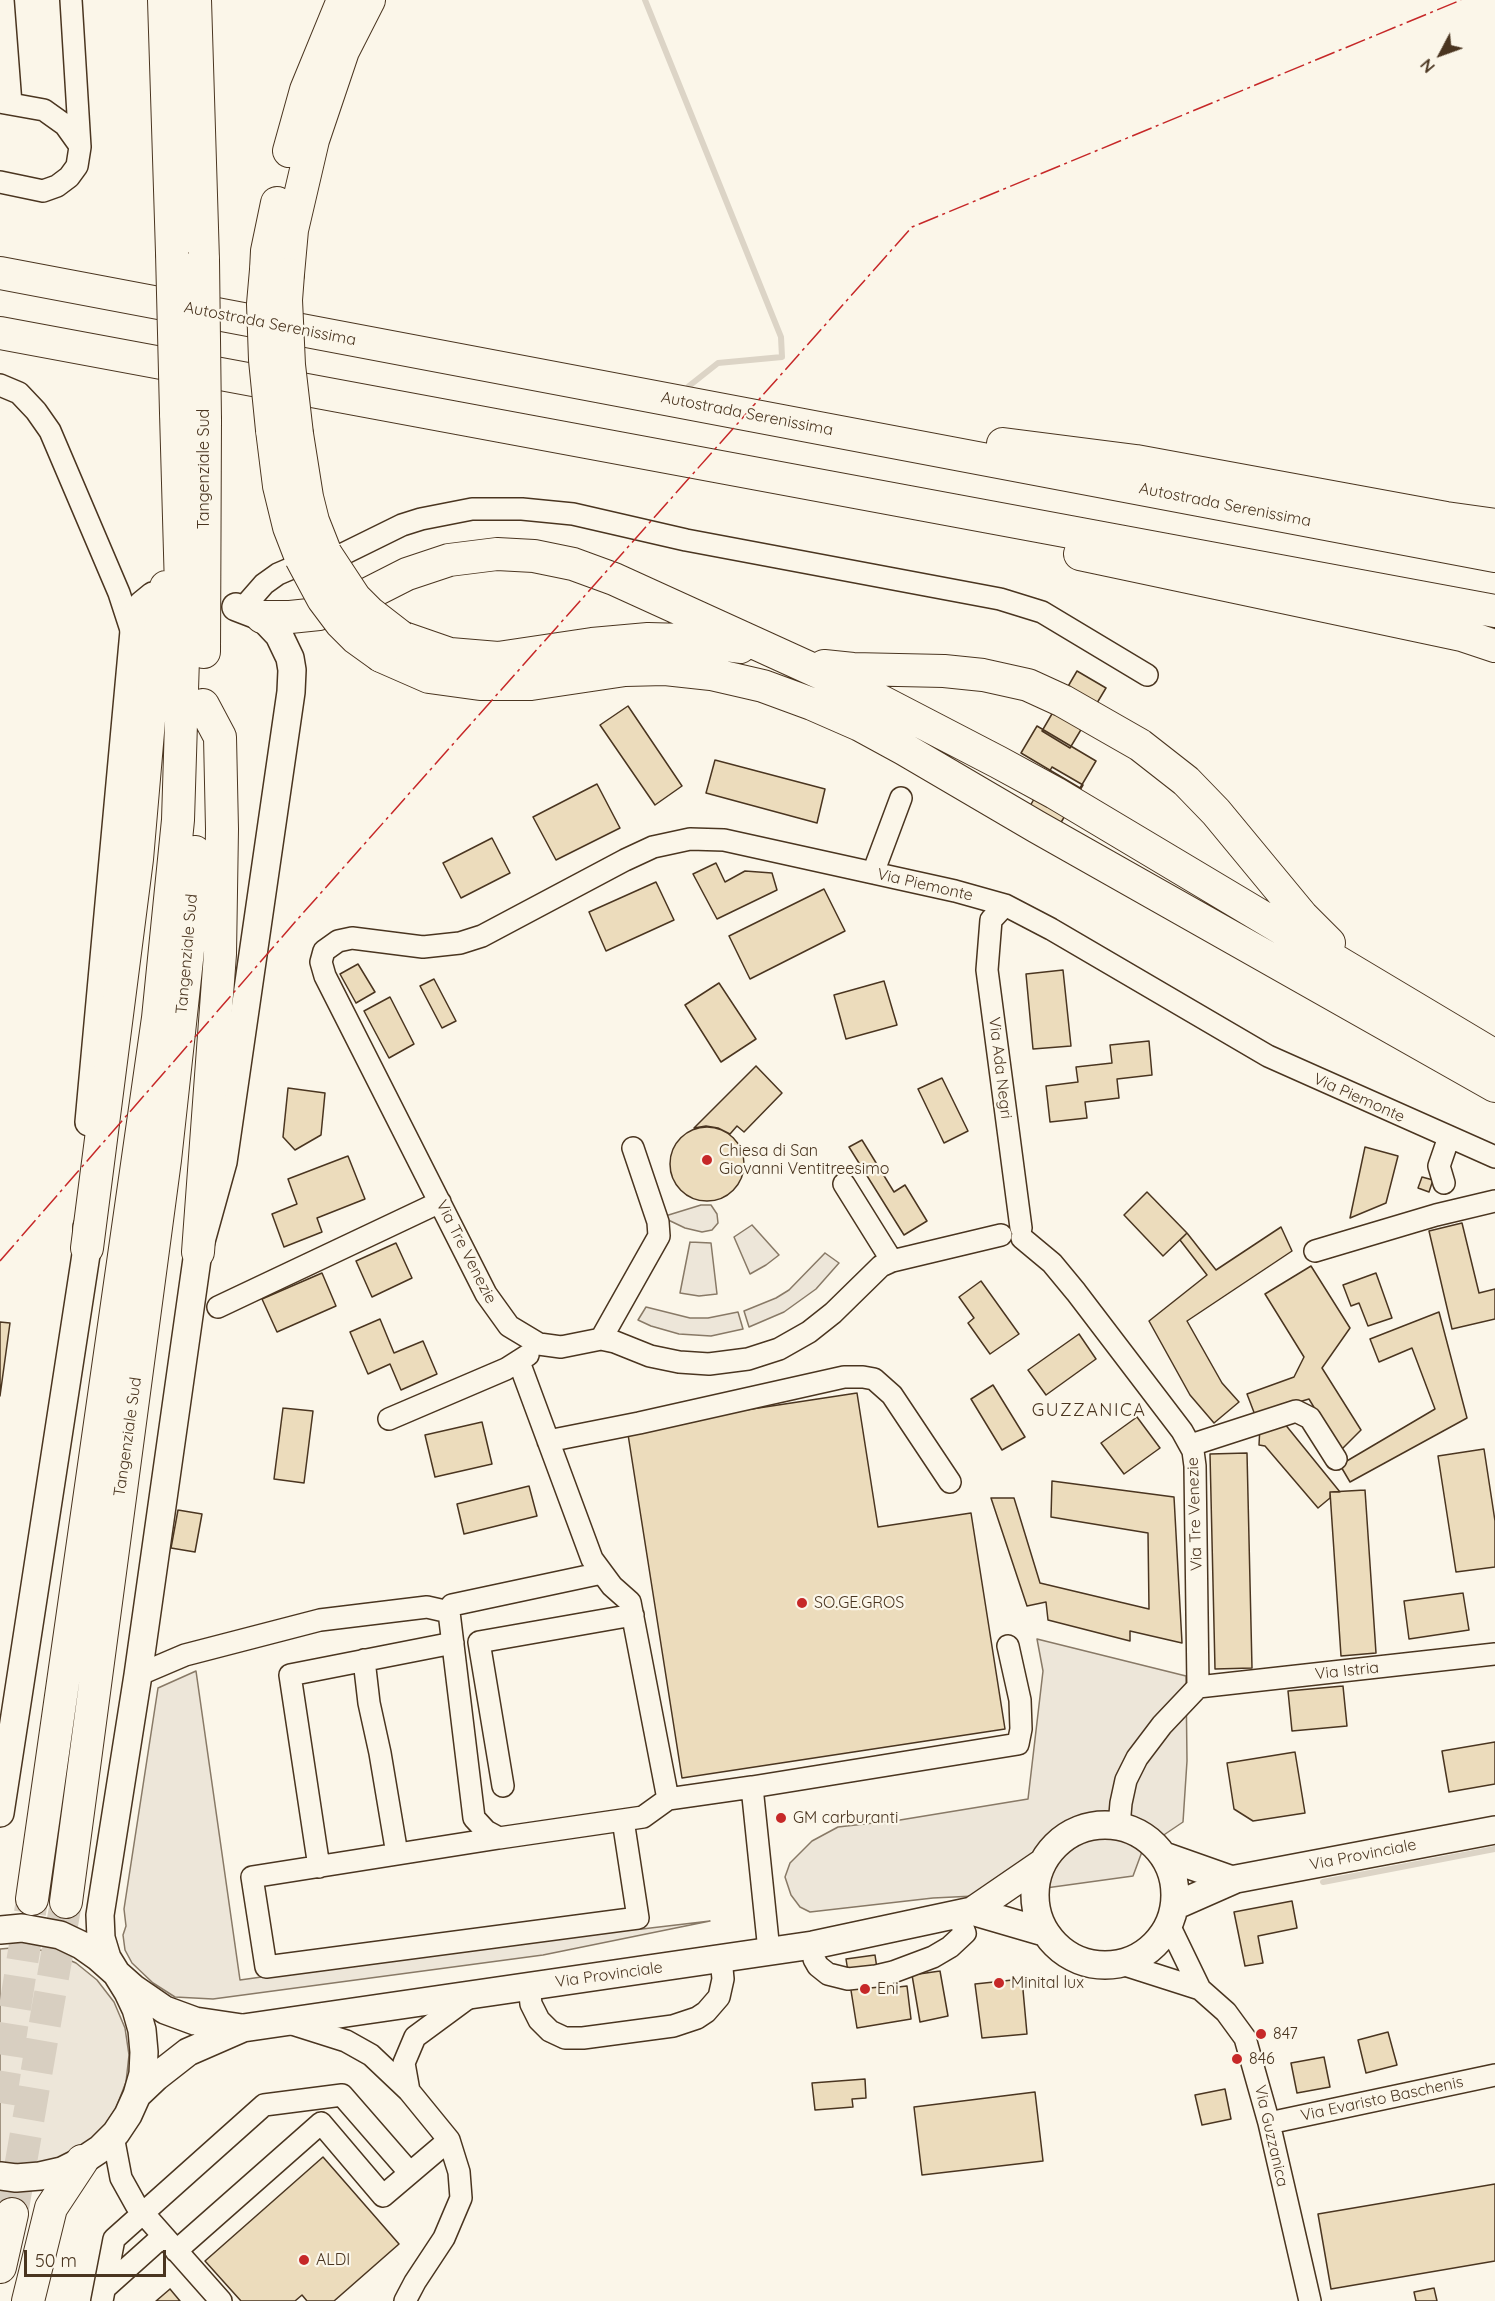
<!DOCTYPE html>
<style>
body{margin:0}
#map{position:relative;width:1495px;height:2301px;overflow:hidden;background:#fbf6e9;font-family:Quicksand,sans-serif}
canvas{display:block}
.north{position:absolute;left:1411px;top:24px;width:60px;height:60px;-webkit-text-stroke:4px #fbf6e9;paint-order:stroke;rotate:229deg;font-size:16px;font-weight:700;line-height:24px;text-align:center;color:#4a3520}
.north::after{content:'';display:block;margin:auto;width:21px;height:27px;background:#4a3520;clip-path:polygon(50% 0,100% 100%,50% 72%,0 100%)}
.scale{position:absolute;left:24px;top:2250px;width:142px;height:27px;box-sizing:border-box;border:3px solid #4a3520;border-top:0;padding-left:8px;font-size:18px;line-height:21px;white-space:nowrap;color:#4a3520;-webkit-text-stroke:4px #fbf6e9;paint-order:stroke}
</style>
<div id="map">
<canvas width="1495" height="2301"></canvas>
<div class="north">N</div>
<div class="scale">50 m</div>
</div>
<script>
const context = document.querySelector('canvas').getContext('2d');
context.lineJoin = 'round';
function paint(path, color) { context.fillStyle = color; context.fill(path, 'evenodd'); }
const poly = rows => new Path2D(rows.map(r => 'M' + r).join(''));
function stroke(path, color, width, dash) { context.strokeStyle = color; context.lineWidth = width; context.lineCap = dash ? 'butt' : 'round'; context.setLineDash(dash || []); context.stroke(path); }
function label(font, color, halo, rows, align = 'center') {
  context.font = font + ' Quicksand,sans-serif'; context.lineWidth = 4.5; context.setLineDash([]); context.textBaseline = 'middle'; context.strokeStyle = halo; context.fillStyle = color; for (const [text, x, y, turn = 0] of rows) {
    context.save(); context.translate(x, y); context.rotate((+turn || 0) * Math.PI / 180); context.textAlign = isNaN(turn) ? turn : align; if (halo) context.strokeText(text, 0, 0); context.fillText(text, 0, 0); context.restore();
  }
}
const green = poly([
 [701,1205,711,1205,717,1214,718,1223,712,1230,702,1232,685,1228,662,1217,701,1205],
 [752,1225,779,1255,766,1265,750,1274,734,1237,752,1225],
 [690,1242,711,1243,717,1294,699,1296,680,1293,690,1242],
 [825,1253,839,1263,816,1289,784,1312,749,1327,744,1311,776,1298,789,1290,825,1253],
 [646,1307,690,1318,708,1318,738,1312,743,1329,711,1336,679,1334,651,1326,638,1320,646,1307],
 [1037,1639,1186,1676,1187,1761,1183,1822,1143,1849,1133,1876,995,1895,933,1898,810,1912,800,1907,791,1895,785,1877,790,1863,812,1841,838,1827,900,1820,1028,1799,1043,1671,1037,1639],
 [196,1671,240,1980,620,1927,642,1929,710,1921,543,1955,213,1999,175,1997,153,1983,132,1963,125,1950,123,1935,126,1926,124,1909,158,1688,196,1671],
 [23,1947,51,1952,76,1963,97,1980,114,2002,125,2028,129,2055,126,2082,116,2108,101,2131,80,2149,55,2161,29,2167,0,2165,0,1949,23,1947]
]);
paint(green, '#ede6d9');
stroke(green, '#887966', 1.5);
stroke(poly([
 [645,0,781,337,782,357,718,363,689,386],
 [1323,1882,1495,1849]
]), '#dcd4c6', 6);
const building = poly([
 [1077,671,1106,688,1070,748,1042,731,1077,671],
 [628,706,682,786,655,805,600,725,628,706],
 [1037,726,1096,761,1080,788,1021,753,1037,726],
 [715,760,825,789,817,823,706,793,715,760],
 [1052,767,1083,785,1046,848,1016,831,1052,767],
 [597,784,620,828,556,860,533,817,597,784],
 [492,838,510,873,461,898,443,863,492,838],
 [716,863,725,882,745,871,772,873,777,890,717,919,693,874,716,863],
 [656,882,674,920,606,951,589,912,656,882],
 [824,889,845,931,750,979,729,936,824,889],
 [358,964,375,992,356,1003,340,974,358,964],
 [1063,970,1071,1046,1033,1049,1026,974,1063,970],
 [434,979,456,1021,442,1028,420,986,434,979],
 [884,981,897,1025,846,1039,834,995,884,981],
 [719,983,756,1039,721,1062,685,1005,719,983],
 [390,997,414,1044,389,1058,364,1011,390,997],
 [1149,1041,1152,1075,1117,1079,1119,1098,1085,1102,1087,1118,1050,1122,1046,1086,1078,1082,1076,1067,1112,1063,1110,1045,1149,1041],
 [756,1066,782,1093,744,1132,737,1126,730,1134,718,1128,706,1126,694,1128,756,1066],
 [942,1078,968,1131,944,1143,918,1089,942,1078],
 [288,1088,325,1093,321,1135,295,1150,283,1137,288,1088],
 '670 1164a37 37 0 1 1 74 0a37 37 0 1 1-74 0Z',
 [862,1140,894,1192,905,1185,927,1221,904,1235,849,1147,862,1140],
 [1365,1147,1398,1156,1386,1203,1350,1218,1365,1147],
 [348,1156,365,1199,317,1218,322,1232,284,1247,272,1214,297,1204,288,1179,348,1156],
 [1422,1177,1433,1180,1429,1192,1418,1188,1422,1177],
 [1147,1192,1187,1233,1163,1256,1124,1215,1147,1192],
 [1462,1223,1479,1293,1495,1289,1495,1319,1452,1329,1429,1231,1462,1223],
 [1281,1227,1292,1251,1187,1321,1222,1383,1239,1402,1214,1423,1190,1395,1149,1321,1207,1275,1180,1240,1187,1233,1216,1270,1281,1227],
 [396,1243,412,1278,372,1297,356,1261,396,1243],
 [1311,1266,1350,1328,1322,1368,1361,1430,1340,1451,1309,1399,1255,1415,1247,1394,1294,1377,1304,1357,1265,1294,1311,1266],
 [322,1273,336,1306,277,1332,262,1299,322,1273],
 [1376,1273,1392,1318,1368,1326,1359,1303,1351,1306,1343,1285,1376,1273],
 [981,1281,1019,1334,990,1354,968,1323,974,1318,959,1297,981,1281],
 [1439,1312,1467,1418,1350,1482,1340,1465,1435,1409,1412,1348,1379,1362,1370,1339,1439,1312],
 [380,1319,394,1353,423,1341,437,1374,401,1390,390,1364,368,1374,350,1332,380,1319],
 [0,1322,10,1323,0,1396,0,1322],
 [1079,1334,1096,1359,1046,1395,1028,1370,1079,1334],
 [993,1385,1025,1437,1002,1450,971,1399,993,1385],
 [857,1393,878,1527,971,1513,1005,1729,682,1778,627,1428,857,1393],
 [283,1408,313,1411,304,1483,274,1479,283,1408],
 [1137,1417,1160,1448,1124,1474,1101,1443,1137,1417],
 [482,1422,492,1464,435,1477,425,1435,482,1422],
 [1284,1423,1340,1492,1330,1492,1330,1498,1318,1508,1265,1446,1259,1445,1260,1426,1284,1423],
 [1484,1449,1495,1521,1495,1567,1456,1572,1438,1456,1484,1449],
 [1247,1453,1252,1668,1215,1669,1210,1454,1247,1453],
 [1052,1481,1174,1497,1182,1643,1130,1631,1130,1641,1048,1620,1046,1602,1027,1606,991,1498,1014,1498,1040,1583,1149,1609,1148,1533,1051,1517,1052,1481],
 [529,1486,537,1516,464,1534,457,1504,529,1486],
 [1365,1490,1376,1653,1341,1656,1330,1492,1365,1490],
 [178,1510,202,1514,195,1552,171,1548,178,1510],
 [1463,1593,1469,1630,1409,1639,1404,1601,1463,1593],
 [1343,1686,1347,1726,1292,1731,1288,1691,1343,1686],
 [1495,1742,1495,1784,1449,1792,1442,1751,1495,1742],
 [1295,1752,1305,1813,1253,1821,1234,1809,1227,1763,1295,1752],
 [1292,1901,1297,1928,1258,1936,1263,1963,1245,1966,1234,1912,1292,1901],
 [875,1955,880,1989,907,1986,911,2019,857,2028,846,1959,875,1955],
 [940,1971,948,2016,920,2022,912,1975,940,1971],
 [1022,1979,1027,2034,982,2038,975,1984,1022,1979],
 [1388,2032,1397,2065,1366,2073,1358,2040,1388,2032],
 [1324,2057,1330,2087,1297,2093,1291,2063,1324,2057],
 [865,2079,866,2098,852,2099,853,2107,815,2110,812,2083,865,2079],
 [1225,2089,1231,2119,1202,2125,1195,2095,1225,2089],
 [1035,2092,1043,2161,922,2175,914,2107,1035,2092],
 [323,2157,399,2244,334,2301,307,2301,302,2295,295,2301,241,2301,205,2261,323,2157],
 [1495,2184,1495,2261,1331,2289,1318,2214,1495,2184],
 [1434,2288,1437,2301,1416,2301,1414,2292,1434,2288],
 [170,2289,180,2301,156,2301,170,2289]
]);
paint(building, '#ecdcbc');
stroke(building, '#4a3520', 1.5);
stroke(poly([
 [0,2103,32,1900],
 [12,2214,66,1902]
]), '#d8cfc1', 32, [32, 16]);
const minor = poly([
 [3,0,11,104],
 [0,102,44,110,65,125,80,146],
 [0,182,43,191,57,186,69,177,77,166,80,147,71,0],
 [0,385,19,393,36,411,50,431,119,593,133,636],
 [243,608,264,584,278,574,292,568,337,557,402,525,421,519,472,509,522,509,573,514,686,540,1000,599,1042,612,1147,675],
 [873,873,901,798],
 [1005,905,991,920,987,970,1021,1228],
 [1444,1183,1439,1166,1449,1137],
 [844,1184,892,1261],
 [1001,1235,892,1261,881,1266,833,1313,809,1332,779,1349,748,1359,709,1364,679,1362,650,1356,615,1342,601,1339,561,1347,539,1344,509,1326,486,1294,325,976,321,962,324,951,338,941,352,938,423,947,460,943,482,936,625,860,653,847,690,839,724,840,955,891,1005,905,1051,929,1268,1056,1495,1157],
 [1022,1238,1052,1263,1076,1292,1182,1431,1193,1451,1195,1466,1198,1687,1162,1725,1137,1758,1126,1780,1121,1803,1119,1826],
 [1315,1251,1436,1215,1495,1201],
 [218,1307,440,1202],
 [601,1339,659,1236,658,1222,633,1148],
 [519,1362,592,1559,612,1586,630,1602,668,1799,752,1787],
 [389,1419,506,1369,528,1355],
 [548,1441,639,1423,844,1377,863,1377,874,1379,892,1395,950,1482],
 [1191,1445,1296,1411,1310,1418,1336,1459],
 [602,1573,452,1605,449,1612,474,1818,486,1831,499,1838,643,1817,668,1799],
 [364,1660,369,1703,380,1753,397,1854],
 [138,1675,185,1655,320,1620,427,1607,449,1612],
 [1198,1687,1495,1654],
 [503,1786,479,1642,633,1615],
 [499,1838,252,1877,266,1967,638,1918,623,1820],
 [319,1867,290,1675,453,1643],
 [1169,1925,1200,1989,1226,2012,1245,2038,1269,2123,1310,2301],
 [813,1945,814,1959,818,1966,828,1974,848,1979,876,1976,893,1972,933,1957,950,1947,965,1933,958,1915],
 [769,1951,752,1787,1018,1744,1021,1729,1020,1700,1008,1646],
 [1125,1965,1200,1989],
 [529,1986,531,2004,539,2020,550,2031,565,2038,583,2038,673,2026,697,2018,706,2012,719,1997,723,1979,721,1958],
 [286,2022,346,2041,371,2055,409,2091,449,2140,459,2172,461,2198,444,2238,415,2282,405,2301],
 [409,2091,404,2063,415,2037,472,1995],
 [1269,2123,1495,2075],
 [113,2136,121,2178,136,2205,221,2301],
 [176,2251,321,2123,383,2196,449,2140],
 [105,2288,163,2236],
 [102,2301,114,2239,264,2105,342,2095,410,2173]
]);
const major = poly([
 [89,1122,135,620,142,605,153,596],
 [0,1813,87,1248,87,1227],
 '1035 1895a70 70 0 1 1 140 0a70 70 0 1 1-140 0Z',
 [1164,1856,1232,1880],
 [1177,1905,1236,1879,1495,1830],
 [972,1911,1044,1932],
 [0,1930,22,1928,60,1935,81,1945,98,1957,133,1988,165,2010,195,2021,242,2028],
 [137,2095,156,2077,188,2052,243,2028,813,1945,972,1911,1042,1863],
 [0,2176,16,2178,40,2176,62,2171,82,2161,100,2149,116,2133,128,2115,137,2095,143,2074,144,2052,142,2030,136,2009,128,1992,107,1958,101,1938,100,1915,138,1675,198,1252,223,1162,291,692,292,670,290,658,279,635,262,617,236,607]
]);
const highway = poly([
 [164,0,172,253],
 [195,0,203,260],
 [289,151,306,90,343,0],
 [266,270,267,251,277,203],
 [0,273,1495,556],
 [288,274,292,230,313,140,343,51,369,0],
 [0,333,1495,611],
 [272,430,279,486,289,527,301,558],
 [297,434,307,497,313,521,326,554],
 [1003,444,1136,461,1446,518,1495,525],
 [1080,554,1462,635,1495,646],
 [262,617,290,617,319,614,342,607,407,574,449,560,497,554,534,556,573,564,614,579,871,696,998,762,1055,793,1495,1056],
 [401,637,450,654,498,658,592,644,648,639,685,640,740,647],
 [204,652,205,420],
 [381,656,429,677,480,684,531,684,625,670,665,669,711,674,763,686,812,704,860,725,904,749,1037,827,1495,1086],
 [824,666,853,669,944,671,983,675,1028,685,1063,701,1140,745,1186,781,1216,812,1302,916,1329,943],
 [87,1248,137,859,150,709,166,587],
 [198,1252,220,954,222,829,220,737,203,705],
 [32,1899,158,1018,178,820,183,658,176,413],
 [66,1902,165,1160,190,932,195,852],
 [0,2267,12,2214],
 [28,2301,51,2208,82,2161]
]);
stroke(minor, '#4a3520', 24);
stroke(major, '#4a3520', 30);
stroke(highway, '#4a3520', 34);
stroke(minor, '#fbf6e9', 21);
stroke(major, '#fbf6e9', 27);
stroke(highway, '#fbf6e9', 32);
const highwayBridge = poly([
 [172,253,176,413],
 [203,260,205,420],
 [266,270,263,304,265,360,272,430],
 [288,274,286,300,289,365,297,434],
 [326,554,355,598,370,613,401,637],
 [301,558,323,599,341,623,356,638,381,656]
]);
stroke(highwayBridge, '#4a3520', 34, []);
stroke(highwayBridge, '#fbf6e9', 32);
stroke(poly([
 [0,1261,296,921,912,227,1461,0]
]), '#c62828', 1.5, [21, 4.5, 3, 4.5]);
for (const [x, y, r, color] of [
 [707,1160,6,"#c62828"],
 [802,1603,6,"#c62828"],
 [781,1818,6,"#c62828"],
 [999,1983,6,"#c62828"],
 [865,1989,6,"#c62828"],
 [1261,2034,6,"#c62828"],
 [1237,2059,6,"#c62828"],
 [304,2260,6,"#c62828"]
]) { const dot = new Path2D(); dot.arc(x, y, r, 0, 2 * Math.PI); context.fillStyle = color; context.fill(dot); stroke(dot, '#fbf6e9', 2); }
label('16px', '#4a3520', '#fbf6e9', [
 ["Autostrada Serenissima",270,324,11],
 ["Autostrada Serenissima",747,414,11],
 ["Tangenziale Sud",204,469,-90],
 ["Autostrada Serenissima",1225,505,11],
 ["Via Piemonte",925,885,13],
 ["Tangenziale Sud",187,954,-85],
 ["Via Ada Negri",1000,1068,83],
 ["Via Piemonte",1359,1098,24],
 ["Via Tre Venezie",466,1252,63],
 ["Tangenziale Sud",128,1437,-82],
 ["Via Tre Venezie",1195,1514,-92],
 ["Via Istria",1347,1671,-6],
 ["Via Provinciale",1363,1855,-11],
 ["Via Provinciale",609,1975,-8],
 ["Via Evaristo Baschenis",1382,2099,-12],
 ["Via Guzzanica",1271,2136,77]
]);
label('16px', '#4a3520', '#fbf6e9', [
 ["Chiesa di San",719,1151],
 ["Giovanni Ventitreesimo",719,1169],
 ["SO.GE.GROS",814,1603],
 ["GM carburanti",793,1818],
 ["Minital lux",1011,1983],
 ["Eni",877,1989],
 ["847",1273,2034],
 ["846",1249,2059],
 ["ALDI",316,2260]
], 'left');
context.letterSpacing = '1.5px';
label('18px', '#4a3520', '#fbf6e9', [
 ["GUZZANICA",1089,1411]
]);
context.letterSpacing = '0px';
</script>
